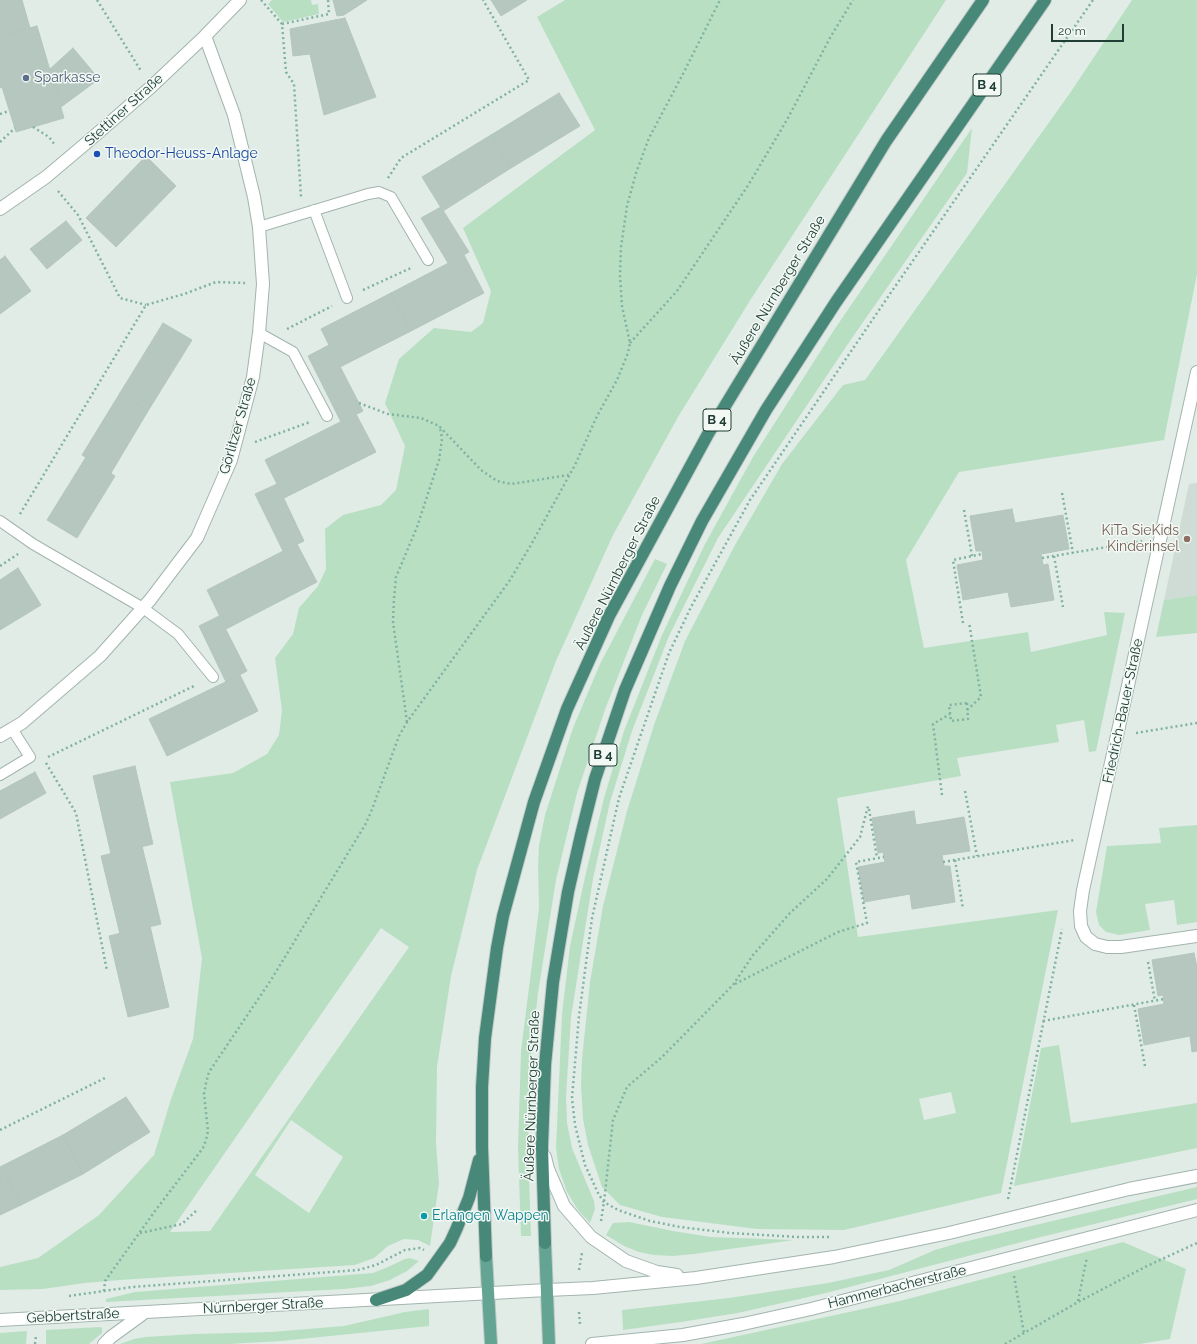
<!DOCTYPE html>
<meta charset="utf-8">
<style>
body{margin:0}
#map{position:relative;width:1197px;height:1344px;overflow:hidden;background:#e1ece7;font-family:Raleway,sans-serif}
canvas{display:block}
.scale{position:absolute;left:1051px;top:24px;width:73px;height:18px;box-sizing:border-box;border:2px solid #203e36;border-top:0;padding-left:5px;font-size:12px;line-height:14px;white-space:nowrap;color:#203e36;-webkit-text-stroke:3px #f2f9f5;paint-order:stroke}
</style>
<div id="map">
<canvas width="1197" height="1344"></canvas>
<div class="scale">20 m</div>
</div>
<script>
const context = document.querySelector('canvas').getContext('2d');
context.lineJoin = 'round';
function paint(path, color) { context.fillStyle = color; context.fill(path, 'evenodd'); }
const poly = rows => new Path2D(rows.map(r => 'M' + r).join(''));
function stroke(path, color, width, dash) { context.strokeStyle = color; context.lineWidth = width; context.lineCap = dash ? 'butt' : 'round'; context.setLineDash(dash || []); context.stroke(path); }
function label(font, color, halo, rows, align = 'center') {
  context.font = font + ' Raleway,sans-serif'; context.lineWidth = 3; context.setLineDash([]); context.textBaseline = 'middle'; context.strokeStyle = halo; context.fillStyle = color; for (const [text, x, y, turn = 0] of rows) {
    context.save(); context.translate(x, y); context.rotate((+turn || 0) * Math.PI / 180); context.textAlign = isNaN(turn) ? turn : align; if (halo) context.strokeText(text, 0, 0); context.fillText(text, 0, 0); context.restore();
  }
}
paint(poly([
 [1197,483,1197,595,1164,600,1189,484]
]), '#cfdcd6');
paint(poly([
 [272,0,311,0,312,5,318,4,319,14,283,22,268,4],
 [565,0,946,0,751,299,678,417,613,535,556,661,477,870,451,976,437,1067,436,1143,439,1183,430,1246,418,1240,404,1239,388,1246,374,1258,355,1265,120,1280,85,1283,43,1289,0,1290,0,1267,38,1258,99,1215,154,1155,171,1099,193,1039,202,958,170,782,233,773,267,754,279,735,282,710,275,658,293,634,299,608,318,586,326,569,325,529,343,515,381,505,396,490,405,446,385,403,399,359,434,328,471,332,483,323,491,291,463,228,595,130,537,17],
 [381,928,409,947,210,1231,170,1232],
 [291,1120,343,1157,309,1213,255,1175],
 [1132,0,1197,0,1197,274,1164,440,959,472,906,560,924,648,1028,632,1031,652,1107,635,1104,612,1125,613,1096,751,1089,752,1084,720,1056,725,1059,742,957,758,961,776,837,798,858,937,1058,910,1001,1193,844,1230,757,1229,662,1217,620,1205,602,1187,588,1145,583,1119,581,1085,582,1059,590,982,603,906,627,811,654,725,685,641,735,545,782,464,843,385,865,380,1070,93],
 [951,1092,956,1113,924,1120,919,1099],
 [972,128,967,173,852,338,718,538,669,636,632,731,610,802,593,879,571,1017,566,1097,567,1123,572,1148,594,1201,595,1209,590,1223,578,1210,567,1192,559,1169,556,1148,562,1014,570,946,585,877,604,798,624,731,662,635,705,544,753,457,834,330],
 [655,559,667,564,642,615,606,707,577,793,556,880,538,993,530,1068,528,1148,531,1236,521,1236,518,1147,521,1051,539,908,538,868,539,845,545,815,573,728,600,664],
 [1197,595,1197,633,1156,637,1164,600],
 [1197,825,1197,922,1177,925,1174,900,1145,904,1150,930,1119,935,1106,932,1099,925,1096,912,1107,846,1161,843,1159,828],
 [1059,1045,1071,1123,1197,1103,1197,1148,1014,1186,1041,1048],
 [1197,1187,1197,1199,1041,1237,826,1293,738,1313,681,1322,623,1330,622,1310,729,1298,828,1283,889,1270,935,1250,959,1243],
 [629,1222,673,1231,711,1237,794,1240,694,1254,673,1256,654,1255,639,1252,624,1246,606,1235,613,1223],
 [1123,1242,1186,1269,1170,1339,1140,1344,701,1344,900,1301],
 [410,1258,419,1261,407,1271,390,1280,371,1286,344,1289,106,1302,106,1299,135,1292,373,1273,388,1267,405,1259],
 [429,1309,429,1326,281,1341,229,1344,120,1344,134,1339,145,1337,193,1334,271,1332,344,1326,405,1312],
 [100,1327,102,1328,102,1333,89,1344,46,1344,46,1330],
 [27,1331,26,1344,0,1344,0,1333]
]), '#b9dfc3');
const building = poly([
 [0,0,22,0,30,28,0,36,0,0],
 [333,0,367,0,344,15,337,16,333,0],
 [491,0,527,0,501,16,491,0],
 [345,18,376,97,324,115,310,54,293,56,290,29,345,18],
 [37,26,64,118,16,132,2,87,0,88,0,36,37,26],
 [73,48,99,79,61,107,50,69,73,48],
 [559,93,580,126,511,168,491,135,559,93],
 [491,135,511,168,443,211,422,177,491,135],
 [146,156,176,186,116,247,86,218,146,156],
 [441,207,469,252,448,263,421,218,441,207],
 [66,221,82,240,47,269,30,249,66,221],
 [464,255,484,293,411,331,391,293,464,255],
 [5,256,31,291,0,314,0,260,5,256],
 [391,293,411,331,340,367,321,329,391,293],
 [163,323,192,340,148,411,120,393,163,323],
 [329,345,363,411,341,422,308,356,329,345],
 [120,393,148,411,111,473,82,455,120,393],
 [356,414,376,452,284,498,265,460,356,414],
 [86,457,115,476,77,538,47,520,86,457],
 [277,484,304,541,283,551,255,494,277,484],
 [1012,509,1015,523,1063,515,1069,549,1041,554,1043,565,1048,564,1054,600,1011,607,1008,592,963,600,957,565,983,560,982,551,976,551,970,516,1012,509],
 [297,544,317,582,226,629,207,590,297,544],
 [18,568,41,605,0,630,0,580,18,568],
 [219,616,247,671,226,682,199,626,219,616],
 [240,675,258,711,167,756,149,719,240,675],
 [135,766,153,844,111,854,93,776,135,766],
 [35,772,46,793,0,819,0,791,35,772],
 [914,811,916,825,964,817,970,851,942,855,944,866,950,866,955,902,912,909,910,894,864,902,858,867,885,862,883,852,878,853,872,818,914,811],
 [142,846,161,924,120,934,101,856,142,846],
 [150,926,169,1007,128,1017,109,936,150,926],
 [1194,953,1197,967,1197,1051,1192,1052,1190,1036,1144,1045,1138,1009,1164,1004,1163,995,1158,996,1152,960,1194,953],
 [126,1097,150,1132,83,1174,63,1135,126,1097],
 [63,1135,83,1174,21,1205,2,1166,63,1135],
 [2,1166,21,1205,0,1215,0,1167,2,1166]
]);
paint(building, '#b6c7c0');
stroke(building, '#b3c6be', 1);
const service = poly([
 [314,210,347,298],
 [259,227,368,194,379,192,391,197,428,260],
 [259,333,293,352,327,416],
 [0,521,33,544,143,608,178,634,213,677],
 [0,775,30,757,12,729]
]);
const minor = poly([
 [0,209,46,177,84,145,151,87,205,36,240,0],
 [1197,372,1083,890,1080,911,1081,926,1086,937,1095,944,1107,947,1121,947,1197,936],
 [0,736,22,723,100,656,150,600,197,538,231,460,253,377,259,333,263,284,259,227,254,197,234,115,205,36],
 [545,1157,548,1169,564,1206,591,1237,626,1261,657,1272,677,1275],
 [547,1290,593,1288,696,1278,834,1257,949,1233,1129,1189,1197,1176],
 [592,1344,683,1335,743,1324,811,1309,1197,1210]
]);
const tertiary = poly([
 [0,1320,547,1290],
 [104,1344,111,1337,144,1313]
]);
const primary = poly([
 [545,1243,549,1344],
 [486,1256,491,1344]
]);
const trunk = poly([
 [545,1243,542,1147,545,1065,553,982,568,892,581,835,595,779,625,690,670,586,702,521,766,410,836,302,1045,0],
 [486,1256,482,1147,482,1087,485,1038,497,948,503,916,534,802,567,709,609,616,708,434,886,141,983,0],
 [376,1300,406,1290,427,1275,440,1257,450,1243,456,1230,469,1198,479,1160]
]);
stroke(service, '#a3b4ae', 12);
stroke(minor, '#a3b4ae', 14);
stroke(tertiary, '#a3b4ae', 14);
stroke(primary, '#c1c9c7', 14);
stroke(trunk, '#c1c9c7', 14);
stroke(poly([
 [97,0,141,71],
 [261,0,282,24,286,72,294,84,301,197],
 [282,24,329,14,328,0],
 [0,114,9,111],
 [33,127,49,137,55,145],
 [0,142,15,128],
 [388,178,401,158,529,80,483,0],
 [58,191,78,215,120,298,146,305],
 [363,290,413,267],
 [287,329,332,306],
 [630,343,677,291,749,184,788,118,831,36,853,0],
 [359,403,388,414,421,418,439,426,481,470,497,481,511,484,569,475],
 [255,442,310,422],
 [1062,493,1073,553],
 [964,510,972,556],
 [20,514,146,305,184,294,216,282,245,283],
 [1054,556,1063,607],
 [1042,558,1142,541],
 [0,566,18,554],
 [963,623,953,560,982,554],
 [967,703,968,719,951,721,949,705,967,703],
 [967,710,981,697,969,622],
 [407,722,393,622,394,598,396,577,417,527,439,460,442,439,441,432,439,426],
 [1136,733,1197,723],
 [48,757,196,685],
 [46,763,76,813,107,971],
 [965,791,977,856],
 [942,795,933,724,950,714],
 [869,809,877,858],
 [955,860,963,909],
 [943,862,1075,840],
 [1148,962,1155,1001],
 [735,984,838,932,867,923,856,862,884,857],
 [1134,1005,1145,1066],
 [1043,1021,1164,999],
 [0,1130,107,1077],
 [1008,1199,1062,929],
 [601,1221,604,1202,613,1120,627,1087,662,1057,733,985,753,955,790,913,827,879,860,837,868,806],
 [140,1233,182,1224,197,1210],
 [829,1237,798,1237,730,1233,680,1227,650,1221,618,1210,604,1202,599,1195,585,1165,575,1125,572,1098,579,1016,592,918,619,798,669,653,691,607,750,500,892,291,1093,0],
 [579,1270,582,1253],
 [1014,1276,1024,1333],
 [104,1291,105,1281,155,1211,203,1148,206,1140,208,1131,204,1094,206,1083,209,1072,271,980,365,825,371,812,399,736,407,722,510,580,532,543,575,465,597,416,617,380,628,353,630,343,622,306,620,276,621,247,627,206,636,173,649,138,684,72,720,0],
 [69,1296,132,1287,358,1270,376,1265,405,1250,420,1248,424,1250],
 [1078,1301,1087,1257],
 [579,1312,580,1324],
 [35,1344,36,1335],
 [1005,1344,1078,1302,1147,1266,1197,1243]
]), '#80b2a2', 2.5, [2, 3]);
stroke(service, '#fff', 10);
stroke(minor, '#fff', 12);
stroke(tertiary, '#fff', 12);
stroke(primary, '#63a493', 12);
stroke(trunk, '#478878', 12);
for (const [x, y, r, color] of [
 [26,78,4,"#5c6f8a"],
 [97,154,4,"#1a4fb4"],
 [1187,539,4,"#8d6e63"],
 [424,1216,4,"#0f9aa8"]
]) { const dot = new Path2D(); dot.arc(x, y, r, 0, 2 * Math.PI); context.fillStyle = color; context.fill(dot); stroke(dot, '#f2f9f5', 1.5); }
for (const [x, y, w] of [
 [987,85,28],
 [717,420,28],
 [603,755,28]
]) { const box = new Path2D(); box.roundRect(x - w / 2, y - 11, w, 22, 3); context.fillStyle = '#f2f9f5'; context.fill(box); stroke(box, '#203e36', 1); }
label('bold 13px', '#203e36', null, [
 ["B 4",987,85],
 ["B 4",717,420],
 ["B 4",603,755]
]);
label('14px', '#4e5e75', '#f2f9f5', [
 ["Sparkasse",34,78]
], 'left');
label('14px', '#203e36', '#f2f9f5', [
 ["Stettiner Straße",124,110,-42],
 ["Äußere Nürnberger Straße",778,290,-59],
 ["Görlitzer Straße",238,426,-74],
 ["Äußere Nürnberger Straße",618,573,-63],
 ["Friedrich-Bauer-Straße",1123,711,-78],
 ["Äußere Nürnberger Straße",532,1096,-88],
 ["Hammerbacherstraße",897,1287,-14],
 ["Nürnberger Straße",263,1306,-3],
 ["Gebbertstraße",73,1316,-3]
]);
label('14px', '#164399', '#f2f9f5', [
 ["Theodor-Heuss-Anlage",105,154]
], 'left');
label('14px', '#785e54', '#f2f9f5', [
 ["KiTa SieKids",1179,531],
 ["Kinderinsel",1179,547]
], 'right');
label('14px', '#0d838f', '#f2f9f5', [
 ["Erlangen Wappen",432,1216]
], 'left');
</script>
